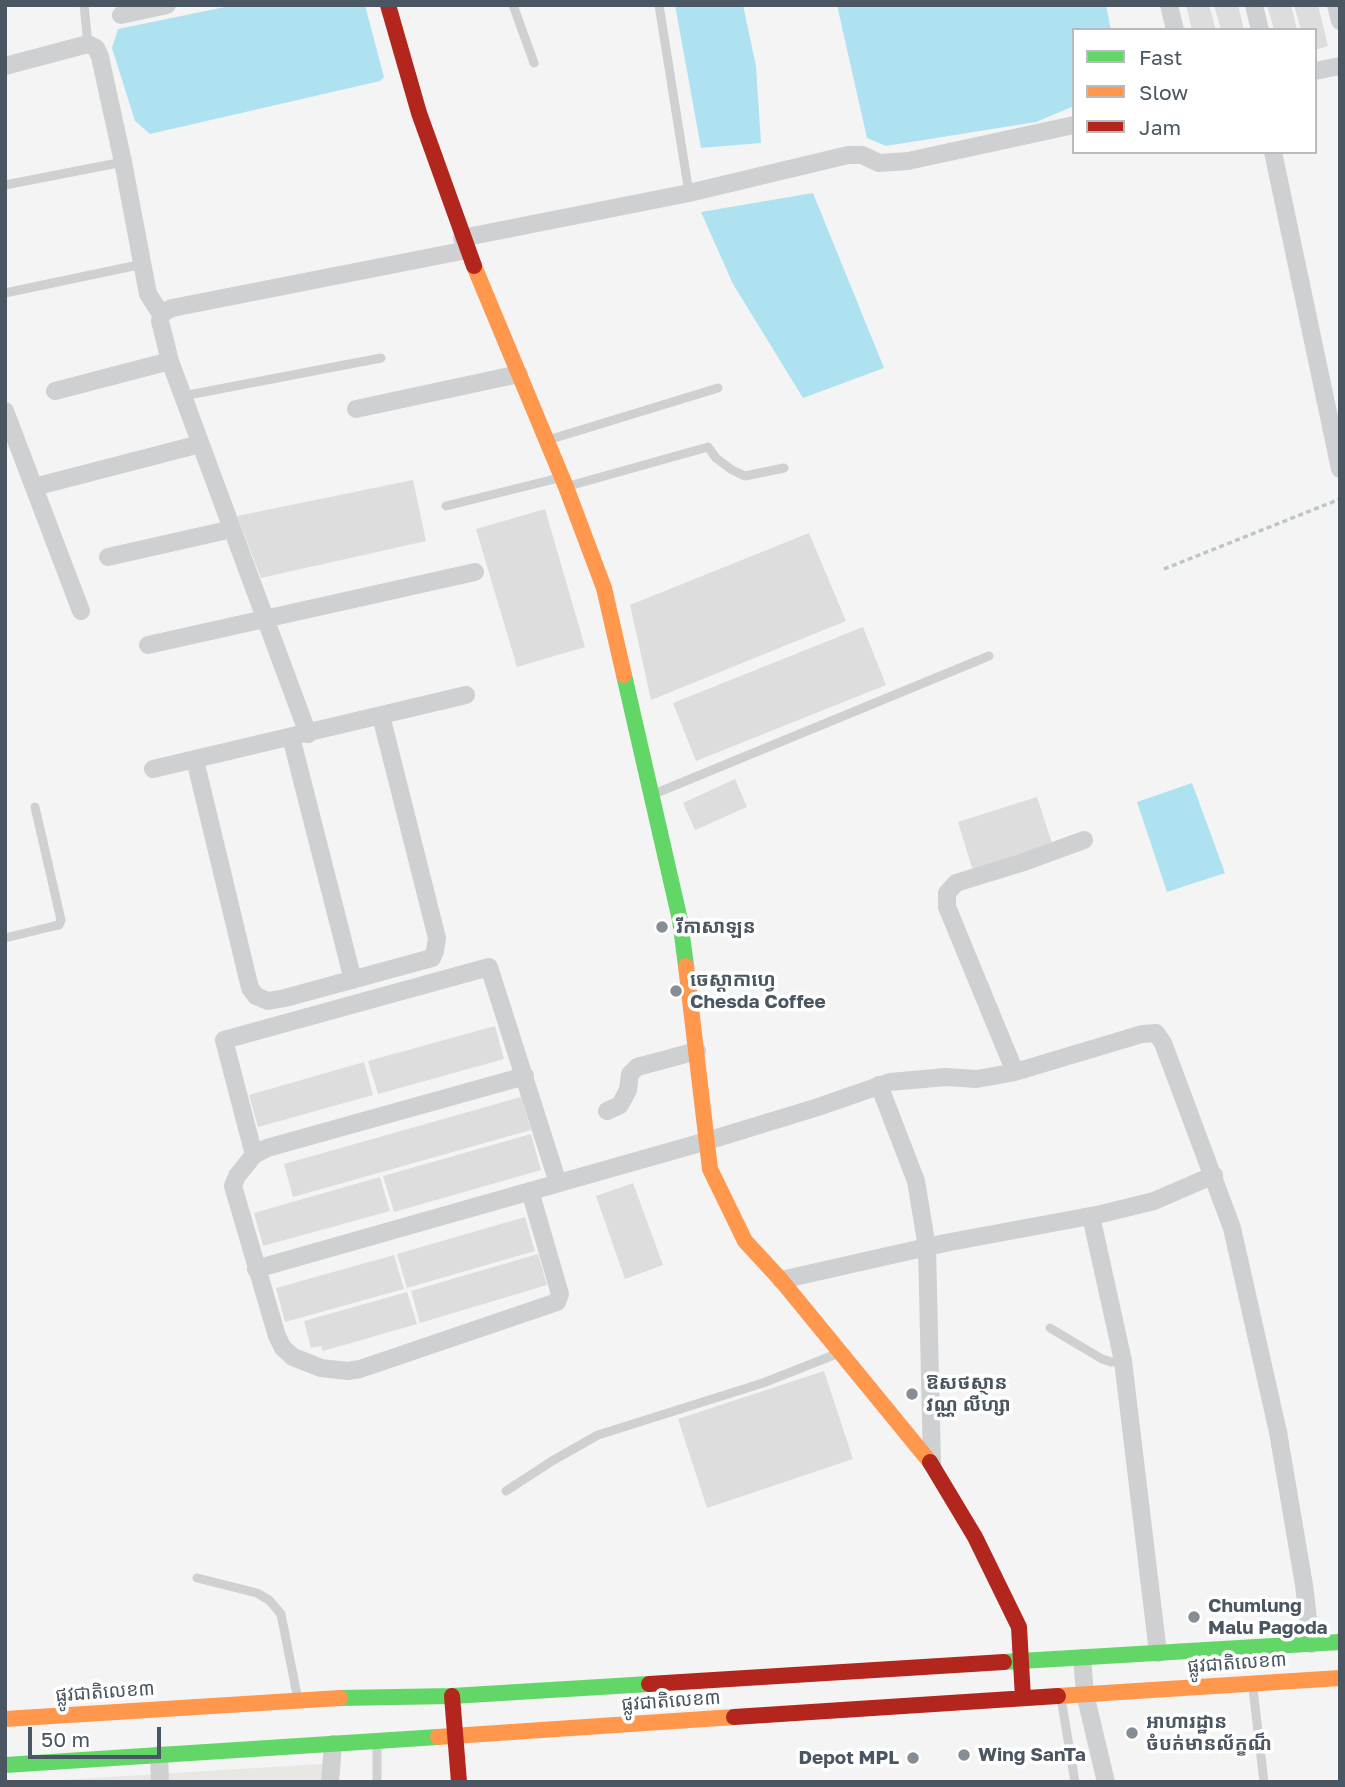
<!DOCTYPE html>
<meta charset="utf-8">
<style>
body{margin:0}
#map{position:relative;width:1345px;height:1787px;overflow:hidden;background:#f4f4f4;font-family:"Golos Text",sans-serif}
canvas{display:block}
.frame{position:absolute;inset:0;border:7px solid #4a5661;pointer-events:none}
.legend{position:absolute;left:1072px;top:28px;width:245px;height:126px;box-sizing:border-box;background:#fff;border:2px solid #b7bbc0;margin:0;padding:9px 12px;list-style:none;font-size:21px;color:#4a5661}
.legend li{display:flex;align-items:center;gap:14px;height:35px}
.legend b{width:35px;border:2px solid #b7bbc0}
.scale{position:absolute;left:28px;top:1727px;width:133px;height:32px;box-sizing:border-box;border:4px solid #4a5661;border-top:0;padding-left:9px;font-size:21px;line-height:24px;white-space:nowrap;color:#4a5661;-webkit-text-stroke:5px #fff;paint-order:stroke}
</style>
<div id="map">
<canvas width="1345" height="1787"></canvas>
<div class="frame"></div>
<ul class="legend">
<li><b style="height:9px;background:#63d668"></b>Fast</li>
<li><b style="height:9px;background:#ff974d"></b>Slow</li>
<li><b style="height:9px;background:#b3261e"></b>Jam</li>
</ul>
<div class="scale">50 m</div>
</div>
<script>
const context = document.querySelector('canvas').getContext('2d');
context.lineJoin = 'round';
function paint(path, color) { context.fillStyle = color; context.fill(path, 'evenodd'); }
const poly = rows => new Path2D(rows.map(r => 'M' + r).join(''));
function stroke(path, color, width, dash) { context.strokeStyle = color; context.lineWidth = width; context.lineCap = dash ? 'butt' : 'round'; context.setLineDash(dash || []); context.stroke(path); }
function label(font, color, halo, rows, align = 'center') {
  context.font = font + ' "Golos Text","Noto Sans Khmer",sans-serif'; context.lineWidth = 7; context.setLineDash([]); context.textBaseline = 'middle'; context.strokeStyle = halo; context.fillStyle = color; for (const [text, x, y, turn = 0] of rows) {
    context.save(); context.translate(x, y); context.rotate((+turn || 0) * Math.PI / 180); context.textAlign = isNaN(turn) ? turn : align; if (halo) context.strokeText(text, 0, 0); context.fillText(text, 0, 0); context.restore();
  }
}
paint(poly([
 [337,1763,338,1782,29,1782]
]), '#e8e7e3');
paint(poly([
 [235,5,365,5,384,77,380,81,150,134,135,121,112,48,118,29],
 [675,5,743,5,756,66,761,143,701,148],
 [837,5,1106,5,1111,30,1074,30,1074,106,1036,122,886,146,867,138],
 [813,193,884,368,803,398,733,284,701,212],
 [1192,783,1225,873,1167,892,1137,802]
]), '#aee2f0');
paint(poly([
 [1186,5,1209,5,1216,30,1192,30],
 [1214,5,1238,5,1244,30,1221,30],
 [1267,5,1291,5,1297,30,1274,30],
 [1294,5,1318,5,1328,46,1315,50,1315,30,1301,30],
 [413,480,426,541,261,578,237,516],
 [545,509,585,647,517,667,476,529],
 [809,533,846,621,651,700,630,605],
 [863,627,886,685,696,761,673,703],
 [735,779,747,807,695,830,683,803],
 [1037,797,1053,846,973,871,958,822],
 [495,1026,504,1059,378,1094,368,1061],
 [364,1062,373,1095,258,1127,249,1095],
 [521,1097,531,1130,293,1197,284,1164],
 [531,1134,541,1170,394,1212,383,1176],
 [380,1177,390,1211,263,1246,254,1213],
 [633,1183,663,1265,625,1279,596,1196],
 [525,1217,535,1251,407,1288,397,1254],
 [538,1254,547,1285,420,1323,411,1291],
 [394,1255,404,1289,285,1322,276,1288],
 [407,1292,417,1324,323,1351,321,1346,311,1348,304,1321],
 [824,1371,853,1459,707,1508,678,1419]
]), '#ddddde');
stroke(poly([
 [1164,569,1340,499]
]), '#bcc7c4', 3.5, [5, 3.5]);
stroke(poly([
 [84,5,88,44],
 [513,5,534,63],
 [659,5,689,193],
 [5,185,123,162],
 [5,293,143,264],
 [183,396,381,358],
 [548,440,718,388],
 [569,486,708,447,716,458,732,470,745,476,784,468],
 [446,506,559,478],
 [654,794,989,656],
 [5,938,54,926,59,925,61,920,35,807],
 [1050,1328,1102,1359,1111,1362,1123,1361],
 [506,1491,552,1461,598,1435,763,1383,839,1353],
 [197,1578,257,1593,269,1600,281,1614,297,1695],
 [1253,1689,1264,1782],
 [1062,1704,1075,1782],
 [377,1782,377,1746]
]), '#ced0d2', 9);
stroke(poly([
 [1169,5,1175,30],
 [1254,5,1260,30],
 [1336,5,1340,21],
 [121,15,167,5],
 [5,66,88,44,96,48,100,57,123,162,148,294,161,314,160,321,170,361,308,734],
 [1315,71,1340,66],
 [1273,152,1340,469],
 [462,238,689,193,848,155,862,155,879,163,908,161,1074,125],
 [161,314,172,308,467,250],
 [55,391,170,361],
 [356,409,519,374],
 [5,411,81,611],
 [34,487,200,444],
 [108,557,232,529],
 [148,645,475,572],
 [291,737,353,980],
 [195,760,250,988,256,996,268,1001,285,998,432,958,435,951,437,938,381,716],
 [153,769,466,695],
 [1015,1072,947,907,947,893,956,883,1021,863,1084,840],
 [525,1076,267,1148,254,1155,237,1176,233,1186,277,1336,283,1348,293,1357,321,1368,348,1371,360,1369,557,1302,560,1294,530,1191],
 [879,1085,916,1181,927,1247,932,1464],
 [607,1111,620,1105,628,1090,630,1074,637,1067,697,1051],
 [254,1155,224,1040,489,967,558,1183],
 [1091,1216,1123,1361,1158,1653],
 [256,1269,707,1141,818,1107,890,1082,946,1077,977,1079,1015,1072,1142,1034,1156,1033,1163,1043,1232,1228,1278,1432,1304,1585,1311,1644],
 [781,1280,945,1243,1101,1214,1154,1201,1214,1175],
 [1082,1658,1085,1694,1106,1782],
 [159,1755,160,1782],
 [330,1782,333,1744]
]), '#ced0d2', 18);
stroke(poly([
 [624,675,680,920,686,966],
 [1004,1662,1340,1642],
 [340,1698,452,1696,649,1684],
 [5,1765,438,1737]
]), '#63d668', 16);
stroke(poly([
 [474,266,566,487,604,588,624,675],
 [686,966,710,1169,745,1241,781,1280,930,1462],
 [1058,1696,1340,1678],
 [5,1719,340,1698],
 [438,1737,734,1717]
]), '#ff974d', 16);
stroke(poly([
 [388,5,419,113,474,266],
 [930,1462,975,1537,1019,1627,1023,1698],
 [649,1684,1004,1662],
 [452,1696,459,1782],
 [734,1717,1058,1696]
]), '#b3261e', 16);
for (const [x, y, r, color] of [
 [662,927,7,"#868d94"],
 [676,991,7,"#868d94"],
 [912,1394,7,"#868d94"],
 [1194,1617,7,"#868d94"],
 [1132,1733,7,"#868d94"],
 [964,1755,7,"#868d94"],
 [913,1758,7,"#868d94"]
]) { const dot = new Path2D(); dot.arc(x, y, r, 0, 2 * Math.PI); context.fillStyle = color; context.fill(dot); stroke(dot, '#fff', 2.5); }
label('bold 19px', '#4a5661', '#fff', [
 ["រីកាសាឡន",676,927],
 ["ចេស្ដាកាហ្វេ",690,980],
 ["Chesda Coffee",690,1002],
 ["ឱសថស្ថាន",926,1383],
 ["វណ្ណ លីហ្សា",926,1405],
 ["Chumlung",1208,1606],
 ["Malu Pagoda",1208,1628],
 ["អាហារដ្ឋាន",1146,1722],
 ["ចំបក់មានល័ក្ខណ៏",1146,1744],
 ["Wing SanTa",978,1755],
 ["Depot MPL",899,1758,"right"]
], 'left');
label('19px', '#4a5661', '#fff', [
 ["ផ្លូវជាតិលេខ៣",1237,1663,-4],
 ["ផ្លូវជាតិលេខ៣",105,1692,-4],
 ["ផ្លូវជាតិលេខ៣",671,1701,-4]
]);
</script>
